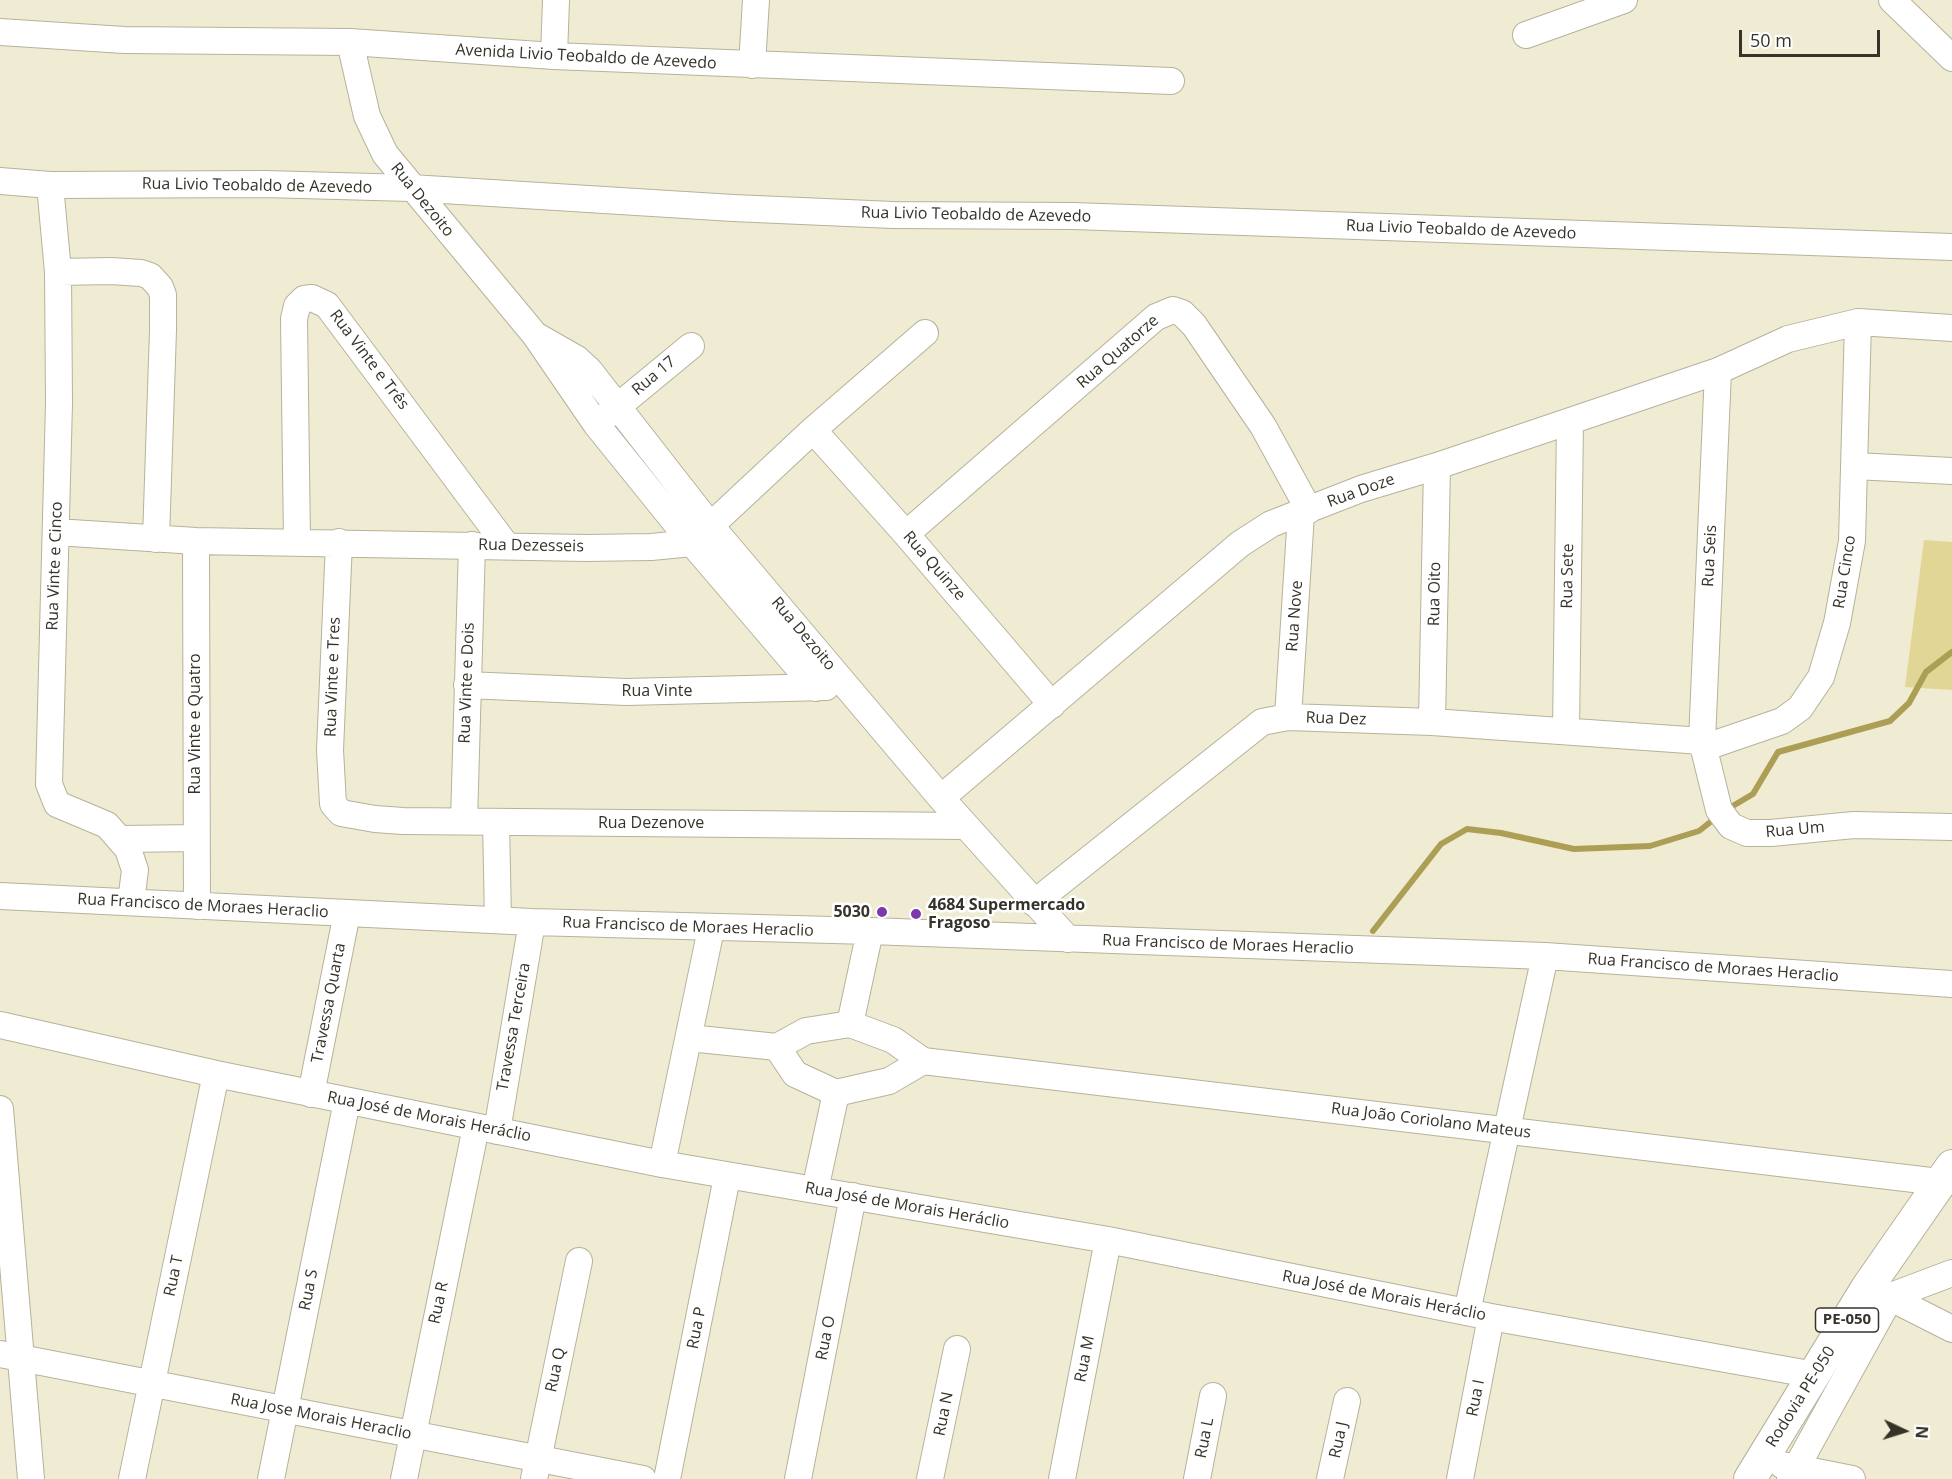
<!DOCTYPE html>
<meta charset="utf-8">
<style>
body{margin:0}
#map{position:relative;width:1952px;height:1479px;overflow:hidden;background:#f0ecd3;font-family:"Open Sans",sans-serif}
canvas{display:block}
.north{position:absolute;left:1874px;top:1401px;width:60px;height:60px;-webkit-text-stroke:4px #fff;paint-order:stroke;rotate:94deg;font-size:16px;font-weight:700;line-height:24px;text-align:center;color:#35332a}
.north::after{content:'';display:block;margin:auto;width:21px;height:27px;background:#35332a;clip-path:polygon(50% 0,100% 100%,50% 72%,0 100%)}
.scale{position:absolute;left:1739px;top:30px;width:141px;height:27px;box-sizing:border-box;border:3px solid #35332a;border-top:0;padding-left:8px;font-size:18px;line-height:21px;white-space:nowrap;color:#35332a;-webkit-text-stroke:4px #fff;paint-order:stroke}
</style>
<div id="map">
<canvas width="1952" height="1479"></canvas>
<div class="north">N</div>
<div class="scale">50 m</div>
</div>
<script>
const context = document.querySelector('canvas').getContext('2d');
context.lineJoin = 'round';
function paint(path, color) { context.fillStyle = color; context.fill(path, 'evenodd'); }
const poly = rows => new Path2D(rows.map(r => 'M' + r).join(''));
function stroke(path, color, width, dash) { context.strokeStyle = color; context.lineWidth = width; context.lineCap = dash ? 'butt' : 'round'; context.setLineDash(dash || []); context.stroke(path); }
function label(font, color, halo, rows, align = 'center') {
  context.font = font + ' "Open Sans",sans-serif'; context.lineWidth = 5; context.setLineDash([]); context.textBaseline = 'middle'; context.strokeStyle = halo; context.fillStyle = color; for (const [text, x, y, turn = 0] of rows) {
    context.save(); context.translate(x, y); context.rotate((+turn || 0) * Math.PI / 180); context.textAlign = isNaN(turn) ? turn : align; if (halo) context.strokeText(text, 0, 0); context.fillText(text, 0, 0); context.restore();
  }
}
paint(poly([
 [1924,540,1952,542,1952,690,1905,687]
]), '#e2d697');
stroke(poly([
 [1726,810,1753,794,1778,752,1890,721,1909,703,1926,672,1952,652],
 [1373,931,1441,844,1467,829,1501,833,1574,849,1650,846,1699,831,1718,816]
]), '#ac9e54', 6);
const minor = poly([
 [1892,0,1952,58],
 [0,32,124,40,350,42,554,56,1171,81],
 [1526,35,1624,0],
 [350,42,367,116,385,154,535,335,596,424,692,543,816,688],
 [554,56,556,0],
 [752,65,756,0],
 [0,181,50,185,264,184,411,188,733,208,893,215,1073,216,1952,247],
 [50,185,58,272,59,403,49,784,57,804,107,825,128,849,135,870,131,902],
 [58,272,111,271,141,273,150,276,160,287,163,295,163,330,156,539],
 [535,335,577,359,589,370,710,525,941,798,1068,939],
 [1718,371,1702,741,1719,810,1731,826,1747,833,1771,833,1854,825,1952,827],
 [605,417,691,346],
 [813,430,906,534,1052,705],
 [1855,466,1952,471],
 [56,532,196,541,586,548,651,547,692,543,813,430,925,333],
 [906,534,1156,317,1173,310,1182,313,1194,325,1237,388,1263,426,1309,510],
 [196,541,197,906],
 [297,541,294,319,297,306,304,299,312,298,327,305,506,545],
 [339,542,330,750,333,804,341,813,375,819,403,821,966,826],
 [467,685,626,692,826,687],
 [1288,717,1301,514],
 [1432,722,1437,466],
 [1566,731,1570,421],
 [1703,748,1782,721,1800,708,1821,677,1837,623,1852,541,1858,322],
 [941,798,1240,544,1271,524,1361,489,1437,466,1718,371,1788,339,1858,322,1952,328],
 [464,821,472,545],
 [496,822,498,920],
 [121,839,196,838],
 [0,896,532,922,870,931,1545,956,1952,984],
 [1034,903,1262,722,1288,717,1432,722,1702,741],
 [850,1024,870,931],
 [0,1025,216,1074,662,1164,1108,1240,1491,1317,1815,1375],
 [689,1038,777,1047,806,1031,850,1024,893,1040,923,1061,1939,1182],
 [777,1047,795,1074,836,1093,889,1081,923,1061],
 [311,1094,347,913],
 [0,1109,31,1479],
 [497,1131,532,922],
 [662,1164,711,929],
 [815,1190,836,1093],
 [1881,1293,1952,1329],
 [1467,1312,1545,956],
 [0,1354,643,1479],
 [1782,1465,1852,1479],
 [132,1479,216,1074],
 [271,1479,347,1101],
 [404,1479,476,1127],
 [534,1479,579,1261],
 [667,1479,727,1177],
 [798,1479,853,1196],
 [930,1479,957,1349],
 [1062,1479,1108,1240],
 [1197,1479,1213,1396],
 [1330,1479,1347,1401],
 [1460,1479,1491,1317],
 [1790,1479,1891,1296,1952,1273]
]);
const major = poly([
 [1750,1479,1867,1288,1952,1166]
]);
stroke(minor, '#b6b29b', 28);
stroke(major, '#b6b29b', 34);
stroke(minor, '#fff', 26);
stroke(major, '#fff', 32);
for (const [x, y, r, color] of [
 [882,912,6,"#7e38ab"],
 [916,914,6,"#7e38ab"]
]) { const dot = new Path2D(); dot.arc(x, y, r, 0, 2 * Math.PI); context.fillStyle = color; context.fill(dot); stroke(dot, '#fff', 2); }
for (const [x, y, w] of [
 [1847,1320,63]
]) { const box = new Path2D(); box.roundRect(x - w / 2, y - 12, w, 24, 4.5); context.fillStyle = '#fff'; context.fill(box); stroke(box, '#35332a', 1.5); }
label('bold 15px', '#35332a', null, [
 ["PE-050",1847,1320]
]);
label('16px', '#35332a', '#fff', [
 ["Avenida Livio Teobaldo de Azevedo",586,57,3],
 ["Rua Livio Teobaldo de Azevedo",257,186,1],
 ["Rua Dezoito",422,200,51],
 ["Rua Livio Teobaldo de Azevedo",976,215,1],
 ["Rua Livio Teobaldo de Azevedo",1461,230,2],
 ["Rua Quatorze",1118,352,-41],
 ["Rua Vinte e Três",369,360,53],
 ["Rua 17",654,376,-40],
 ["Rua Doze",1361,491,-20],
 ["Rua Dezesseis",531,546,1],
 ["Rua Seis",1710,556,-87],
 ["Rua Vinte e Cinco",55,566,-88],
 ["Rua Quinze",934,566,49],
 ["Rua Cinco",1845,572,-81],
 ["Rua Sete",1568,576,-89],
 ["Rua Oito",1435,594,-89],
 ["Rua Nove",1295,616,-86],
 ["Rua Dezoito",803,634,50],
 ["Rua Vinte e Tres",333,677,-88],
 ["Rua Vinte e Dois",467,683,-88],
 ["Rua Vinte",657,691],
 ["Rua Dez",1336,719,2],
 ["Rua Vinte e Quatro",195,724,-90],
 ["Rua Dezenove",651,823],
 ["Rua Um",1795,830,-5],
 ["Rua Francisco de Moraes Heraclio",203,906,3],
 ["Rua Francisco de Moraes Heraclio",688,927,2],
 ["Rua Francisco de Moraes Heraclio",1228,945,2],
 ["Rua Francisco de Moraes Heraclio",1713,968,4],
 ["Travessa Quarta",329,1003,-79],
 ["Travessa Terceira",514,1027,-80],
 ["Rua José de Morais Heráclio",429,1117,11],
 ["Rua João Coriolano Mateus",1431,1121,7],
 ["Rua José de Morais Heráclio",907,1206,10],
 ["Rua T",174,1276,-78],
 ["Rua S",309,1290,-79],
 ["Rua José de Morais Heráclio",1384,1296,11],
 ["Rua R",439,1303,-78],
 ["Rua P",697,1328,-79],
 ["Rua O",826,1338,-79],
 ["Rua M",1085,1359,-79],
 ["Rua Q",556,1370,-78],
 ["Rodovia PE-050",1801,1397,-58],
 ["Rua I",1476,1398,-79],
 ["Rua N",944,1414,-79],
 ["Rua Jose Morais Heraclio",321,1417,11],
 ["Rua L",1205,1438,-79],
 ["Rua J",1339,1440,-78]
]);
label('bold 16px', '#35332a', '#fff', [
 ["4684 Supermercado",928,905],
 ["Fragoso",928,923],
 ["5030",870,912,"right"]
], 'left');
</script>
